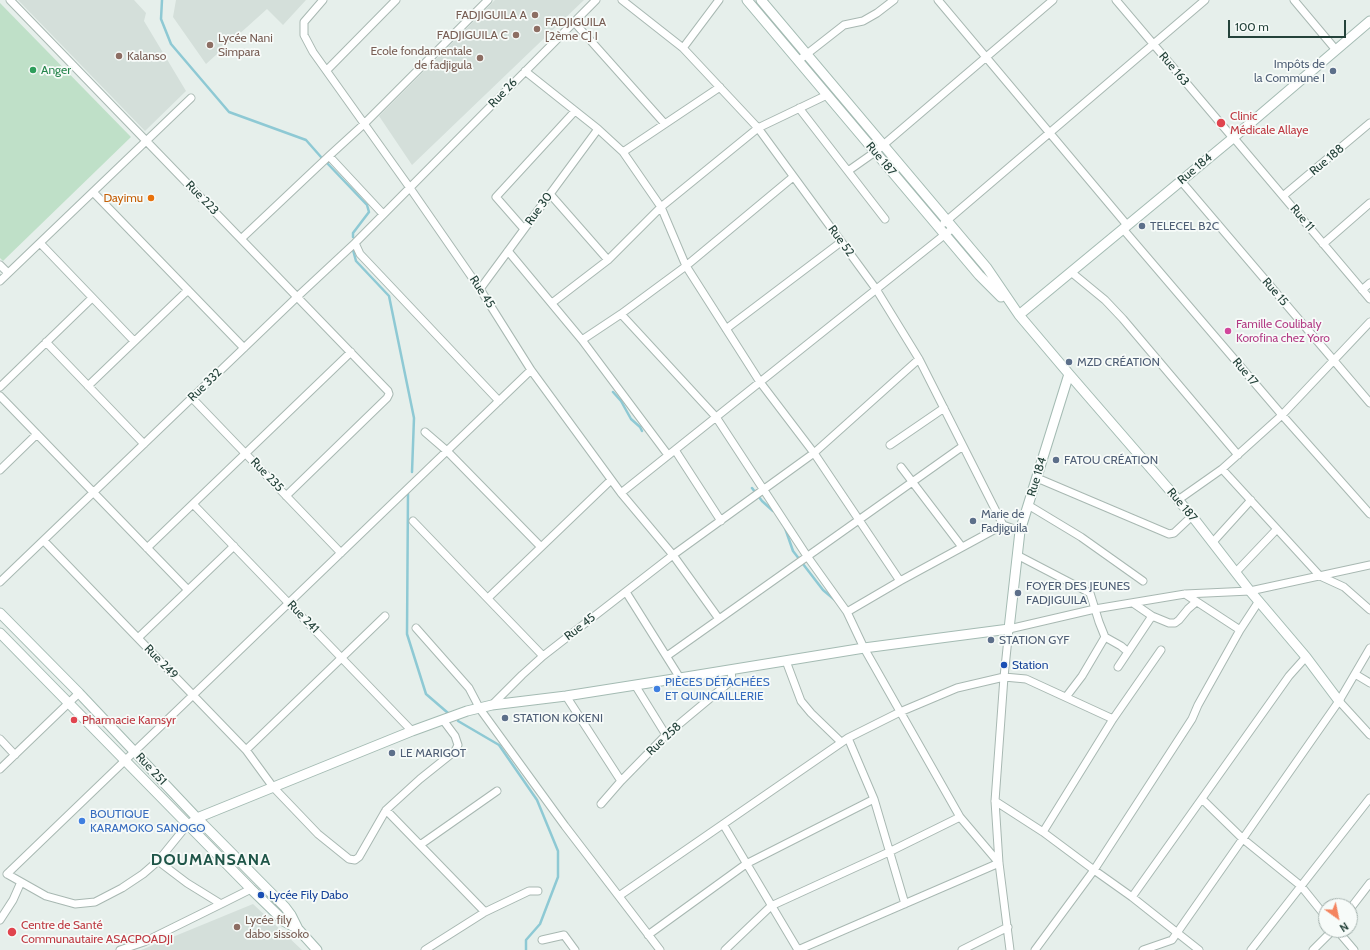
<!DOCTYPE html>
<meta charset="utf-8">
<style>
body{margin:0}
#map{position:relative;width:1370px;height:950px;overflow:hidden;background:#e6efeb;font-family:Cabin,sans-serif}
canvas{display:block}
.north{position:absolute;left:1318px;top:898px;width:40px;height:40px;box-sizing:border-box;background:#f7fbf9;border:1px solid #a3b1ad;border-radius:50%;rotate:147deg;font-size:11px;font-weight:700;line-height:16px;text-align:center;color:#24423a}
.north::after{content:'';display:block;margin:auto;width:14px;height:18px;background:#f4845f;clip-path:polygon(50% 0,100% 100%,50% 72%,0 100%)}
.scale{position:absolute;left:1228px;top:20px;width:118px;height:18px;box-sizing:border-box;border:2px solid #24423a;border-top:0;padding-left:5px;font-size:12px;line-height:14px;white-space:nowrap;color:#24423a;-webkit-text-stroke:3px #f7fbf9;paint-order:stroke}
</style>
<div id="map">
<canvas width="1370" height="950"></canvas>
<div class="north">N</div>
<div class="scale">100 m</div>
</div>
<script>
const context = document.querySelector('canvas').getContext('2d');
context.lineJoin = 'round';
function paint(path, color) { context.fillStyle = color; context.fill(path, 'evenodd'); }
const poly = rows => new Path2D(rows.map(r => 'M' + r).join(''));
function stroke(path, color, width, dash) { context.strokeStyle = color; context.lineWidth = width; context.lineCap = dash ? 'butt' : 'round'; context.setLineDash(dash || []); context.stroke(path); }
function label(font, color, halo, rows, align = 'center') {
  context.font = font + ' Cabin,sans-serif'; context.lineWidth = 3.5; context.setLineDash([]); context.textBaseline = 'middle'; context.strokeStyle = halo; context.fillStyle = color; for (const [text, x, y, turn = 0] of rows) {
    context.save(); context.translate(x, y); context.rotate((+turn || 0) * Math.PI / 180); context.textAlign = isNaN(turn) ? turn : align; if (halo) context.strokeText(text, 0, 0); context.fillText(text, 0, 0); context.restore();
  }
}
paint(poly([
 [18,0,134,0,146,13,144,21,186,91,145,131],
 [176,0,306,0,283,25,267,9,206,64,173,17],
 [495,0,584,0,412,165,379,116],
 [253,904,302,950,141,950]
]), '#d4dfda');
paint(poly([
 [0,3,131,137,3,261,0,258]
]), '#bfe0c8');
stroke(poly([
 [162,0,161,19,171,44,229,112,306,140,321,157],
 [327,163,367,205,369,212,353,233,353,237],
 [353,250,356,261,389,296,414,418,412,472],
 [613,392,621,401,631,419,640,427,642,431],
 [752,488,762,501,773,511],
 [408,493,407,634,426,694,448,713],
 [785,528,793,551,823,590,836,601],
 [458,721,499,745,537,800,558,851,558,877,540,924,526,940,526,950]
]), '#8ec9d4', 2.5);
const street = poly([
 [10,0,388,391,389,394,387,398,286,496],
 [323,0,304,22,304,35,313,52,410,188,480,289,531,370,621,493,673,555,719,619],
 [622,0,683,48,758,128,876,289,919,359,1003,525],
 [938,0,1127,225],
 [1116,0,1233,138],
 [1294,0,1336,50],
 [574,22,665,124],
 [683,48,719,0],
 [798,61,844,25,863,21,877,13,894,0],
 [327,70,396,0],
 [525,71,598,129,623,152,661,207,686,266,760,382,814,453,900,581],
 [799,108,885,219],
 [1233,137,1370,299],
 [623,152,720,87],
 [329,156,383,214],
 [848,171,875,152,1053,0],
 [1181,181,1370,403],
 [93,192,244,348],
 [550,194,608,260],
 [1283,196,1370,123],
 [944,223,1205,0],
 [524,229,496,197,575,111],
 [1123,229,1282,415,1370,514],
 [241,239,329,156,364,124,488,0],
 [40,243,134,341],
 [355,243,360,254,499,401],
 [1323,244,1370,203],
 [508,251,582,340,668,455],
 [0,265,8,273],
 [1071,272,1105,300,1123,319,1238,455],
 [0,281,191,98],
 [480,289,598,129],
 [1362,290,1370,283],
 [552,303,608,260,661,207,758,128,827,95],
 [621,314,716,417,807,556,847,612,864,648,960,817,999,863,798,950],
 [726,329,841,242],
 [582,340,621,314,686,266,793,177],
 [46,342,144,444],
 [88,386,188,290],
 [0,387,92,298],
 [0,396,188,590],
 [192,398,341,553],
 [425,432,447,451,541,547],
 [890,445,944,408],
 [675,450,721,521],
 [901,467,962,547],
 [1222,469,1320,576,1344,587,1370,610],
 [0,470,37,434],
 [1037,478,1169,534,1174,533,1192,516],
 [621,493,953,228],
 [1178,500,1222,469,1282,415,1370,322],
 [193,504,412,731],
 [1028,505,1081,537,1143,581],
 [413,521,543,656],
 [44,541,246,750,273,787,318,834,349,859,355,860,359,857,386,810,420,779,455,751,458,745,455,736,443,720],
 [1213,542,1251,500],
 [147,548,351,352],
 [1017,555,1090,593,1099,622,1105,637,1121,646,1128,652],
 [1236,572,1277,529],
 [0,582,297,297,355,243,596,0],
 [626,592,680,678],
 [488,598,611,480],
 [1133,603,1152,616,1169,623,1175,623,1179,620,1188,609,1196,602],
 [847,612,900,581,1003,525,1020,531],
 [416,628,469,688,480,709,565,826,660,950],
 [1240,630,1259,601],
 [138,638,234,546],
 [667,656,963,446],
 [786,661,801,701,811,713,841,742],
 [1118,667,1152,616],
 [1355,674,1370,683],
 [635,685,666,735],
 [566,696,621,781],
 [1066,697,1082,676,1105,637],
 [1339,701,1370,735],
 [492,705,522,675,543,656,673,555,814,453,919,359],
 [848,738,874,799,905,904],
 [0,739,15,755],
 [246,750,385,616],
 [0,769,79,693],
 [1202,799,1243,839,1301,886,1326,917],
 [995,801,1043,832,1094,870,1132,897,1199,950],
 [601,804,621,781,666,735,732,680,731,670],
 [386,810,485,912],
 [723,824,798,950],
 [1043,832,1113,719,1161,650],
 [420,845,497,791],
 [158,861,187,883,221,904,251,889],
 [7,874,531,370],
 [7,874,46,896,75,904,95,902,122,888,143,874,158,861,188,824,197,818],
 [619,896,848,738,900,712,957,688,1004,677,1026,679,1113,719],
 [1132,897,1289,676,1306,657],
 [1350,909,1370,883],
 [0,920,13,900,21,882],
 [1337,930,1354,950],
 [648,935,746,864,874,799],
 [542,940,564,935,575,950],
 [120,950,144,942,221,904],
 [425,950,485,912,529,891,538,891],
 [725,950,771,906,889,852,960,817],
 [962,950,1008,927],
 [1010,950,999,863,995,801,1004,677,1009,629,1095,609,1185,594,1250,591,1370,565],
 [1035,950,1094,870,1192,719,1198,705,1240,630,1185,594],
 [1143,950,1172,940,1339,701,1370,648],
 [1251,950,1370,798],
 [1313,950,1333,930]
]);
const secondary = poly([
 [747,0,979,275,1001,297],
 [761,0,987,268,1019,315,1069,374,1192,516,1250,591,1306,657,1339,701],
 [1019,315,1233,138,1370,21],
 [0,613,79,693,197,818,285,907,291,915,298,929],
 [0,633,251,889,285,922,298,929,317,950],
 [197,818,412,731,467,711,492,705,566,696,680,678,864,648,1009,629,1020,531,1069,374]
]);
stroke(street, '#a8b8b2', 9);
stroke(secondary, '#a4bbb3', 11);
stroke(street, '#fff', 7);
stroke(secondary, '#fff', 9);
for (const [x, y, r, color] of [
 [535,15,4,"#8d6e63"],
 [537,29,4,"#8d6e63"],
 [516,35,4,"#8d6e63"],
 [210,45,4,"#8d6e63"],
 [119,56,4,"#8d6e63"],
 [480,58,4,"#8d6e63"],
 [33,70,4,"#2e9e5b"],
 [1333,71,4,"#5c6f8a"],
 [1221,123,5,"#e0444e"],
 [151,198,4,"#e8710a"],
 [1142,226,4,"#5c6f8a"],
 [1228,331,4,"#d1479c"],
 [1069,362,4,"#5c6f8a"],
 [1056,460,4,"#5c6f8a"],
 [973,521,4,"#5c6f8a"],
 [1018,593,4,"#5c6f8a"],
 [991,640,4,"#5c6f8a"],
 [1004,665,4,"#1a4fb4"],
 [657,689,4,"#3f7fe0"],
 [505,718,4,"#5c6f8a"],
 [74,720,4,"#e0444e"],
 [392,753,4,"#5c6f8a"],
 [82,821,4,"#3f7fe0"],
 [261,895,4,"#1a4fb4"],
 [237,927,4,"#8d6e63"],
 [12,932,5,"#e0444e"]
]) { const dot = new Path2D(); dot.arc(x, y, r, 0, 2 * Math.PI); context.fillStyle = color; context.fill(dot); stroke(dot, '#f7fbf9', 1.5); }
label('12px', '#785e54', '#f7fbf9', [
 ["FADJIGUILA A",527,15,"right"],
 ["FADJIGUILA",545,22],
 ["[2ème C] I",545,36],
 ["FADJIGUILA C",508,35,"right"],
 ["Lycée Nani",218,38],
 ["Simpara",218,52],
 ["Ecole fondamentale",472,51,"right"],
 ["de fadjigula",472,65,"right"],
 ["Kalanso",127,56],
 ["Lycée fily",245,920],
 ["dabo sissoko",245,934]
], 'left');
label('12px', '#4e5e75', '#f7fbf9', [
 ["Impôts de",1325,64,"right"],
 ["la Commune I",1325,78,"right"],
 ["TELECEL B2C",1150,226],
 ["MZD CRÉATION",1077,362],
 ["FATOU CRÉATION",1064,460],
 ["Marie de",981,514],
 ["Fadjiguila",981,528],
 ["FOYER DES JEUNES",1026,586],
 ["FADJIGUILA",1026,600],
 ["STATION GYF",999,640],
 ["STATION KOKENI",513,718],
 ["LE MARIGOT",400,753]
], 'left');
label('12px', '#24423a', '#f7fbf9', [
 ["Rue 163",1174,69,50],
 ["Rue 26",503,93,-46],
 ["Rue 187",881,159,50],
 ["Rue 188",1327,160,-40],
 ["Rue 184",1195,169,-40],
 ["Rue 223",202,198,46],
 ["Rue 30",539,209,-54],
 ["Rue 11",1302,218,50],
 ["Rue 52",841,241,54],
 ["Rue 45",482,292,57],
 ["Rue 15",1275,292,49],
 ["Rue 17",1245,372,50],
 ["Rue 332",205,385,-44],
 ["Rue 235",267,475,46],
 ["Rue 184",1037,477,-73],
 ["Rue 187",1182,505,50],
 ["Rue 241",303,617,46],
 ["Rue 45",580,627,-38],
 ["Rue 249",161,662,46],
 ["Rue 258",664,739,-43],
 ["Rue 251",151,769,47]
]);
label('12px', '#27864d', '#f7fbf9', [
 ["Anger",41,70]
], 'left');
label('12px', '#be3a42', '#f7fbf9', [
 ["Clinic",1230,116],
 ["Médicale Allaye",1230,130],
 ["Pharmacie Kamsyr",82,720],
 ["Centre de Santé",21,925],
 ["Communautaire ASACPOADJI",21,939]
], 'left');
label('12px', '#c56008', '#f7fbf9', [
 ["Dayimu",143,198]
], 'right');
label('12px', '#b23c85', '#f7fbf9', [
 ["Famille Coulibaly",1236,324],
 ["Korofina chez Yoro",1236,338]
], 'left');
label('12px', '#164399', '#f7fbf9', [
 ["Station",1012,665],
 ["Lycée Fily Dabo",269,895]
], 'left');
label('12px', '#366cbe', '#f7fbf9', [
 ["PIÈCES DÉTACHÉES",665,682],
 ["ET QUINCAILLERIE",665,696],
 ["BOUTIQUE",90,814],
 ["KARAMOKO SANOGO",90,828]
], 'left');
context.letterSpacing = '1px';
label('bold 16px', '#1f5548', '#f7fbf9', [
 ["DOUMANSANA",211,860]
]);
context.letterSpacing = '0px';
</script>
